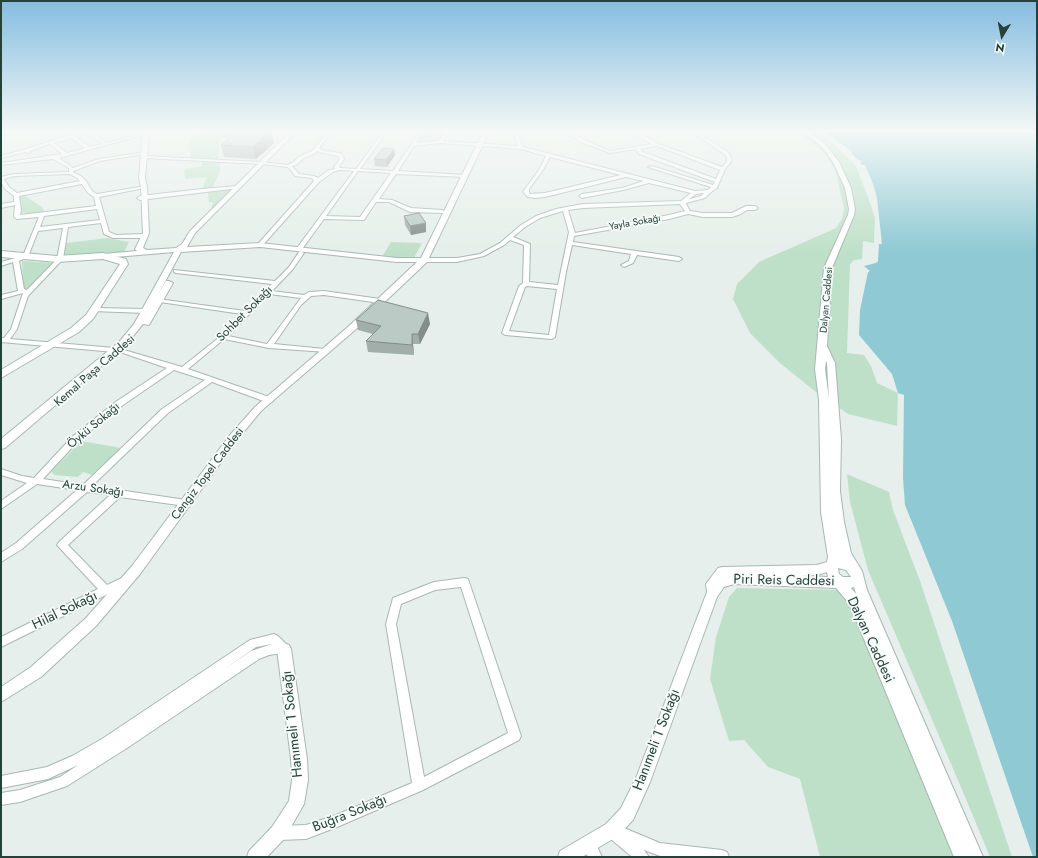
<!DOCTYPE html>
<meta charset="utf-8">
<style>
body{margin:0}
#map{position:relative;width:1038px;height:858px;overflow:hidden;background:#e6efeb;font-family:Jost,sans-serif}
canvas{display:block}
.frame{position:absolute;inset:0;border:2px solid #24423a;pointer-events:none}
.north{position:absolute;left:982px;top:16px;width:40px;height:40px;-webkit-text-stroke:3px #f7fbf9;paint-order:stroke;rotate:190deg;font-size:11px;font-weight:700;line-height:16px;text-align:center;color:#24423a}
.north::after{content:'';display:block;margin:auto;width:14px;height:18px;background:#24423a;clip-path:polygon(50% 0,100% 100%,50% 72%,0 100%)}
</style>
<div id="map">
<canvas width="1038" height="858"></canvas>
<div class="frame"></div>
<div class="north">N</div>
</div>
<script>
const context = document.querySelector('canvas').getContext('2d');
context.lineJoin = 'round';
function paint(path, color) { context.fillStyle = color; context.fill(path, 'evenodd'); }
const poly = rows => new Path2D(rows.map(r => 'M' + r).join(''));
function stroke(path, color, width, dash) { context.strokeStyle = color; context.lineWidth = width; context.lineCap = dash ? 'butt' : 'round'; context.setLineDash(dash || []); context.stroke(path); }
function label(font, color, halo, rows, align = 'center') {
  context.font = font + ' Jost,sans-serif'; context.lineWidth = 3.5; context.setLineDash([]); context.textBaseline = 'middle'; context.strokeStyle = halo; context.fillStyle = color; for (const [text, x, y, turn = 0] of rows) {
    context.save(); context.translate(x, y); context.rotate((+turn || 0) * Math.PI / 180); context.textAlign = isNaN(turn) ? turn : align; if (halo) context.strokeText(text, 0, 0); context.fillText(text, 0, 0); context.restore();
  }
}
paint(poly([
 [198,132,225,132,219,143,218,160,221,169,212,189,235,189,216,208,211,209,213,202,209,202,208,194,209,190,202,190,207,177,185,179,184,169,202,166,201,159,191,159,188,141],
 [423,132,444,132,439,142,415,144],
 [799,132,816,132,832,142,856,166,868,197,875,218,874,243,863,241,862,259,854,260,850,264,847,353,864,355,871,366,877,383,898,393,897,426,848,414,816,392,781,364,750,333,733,299,737,284,759,262,836,228,842,219,844,208,836,172,826,155],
 [24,195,43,208,44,212,29,214,21,212,18,196],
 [108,238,129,242,124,252,64,255,66,243],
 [391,242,422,243,414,258,382,257],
 [22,261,54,263,31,288,23,289],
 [81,441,121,448,92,475,83,472,78,477,55,475,51,472],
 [847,474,889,492,893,510,920,581,1012,857,990,857,963,792,868,570,850,502],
 [737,588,845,590,959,857,820,857,800,779,768,767,744,740,729,741,710,679,716,637,729,597]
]), '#bfe0c8');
paint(poly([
 [825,132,1037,132,1037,857,1033,857,952,621,905,505,903,478,904,395,898,393,892,374,859,335,860,310,868,272,870,271,864,266,876,263,878,261,879,244,882,244,877,198,873,184,865,165,862,165,860,162,863,161,858,160,851,153,853,152]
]), '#8ec9d4');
const minor = poly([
 [1,132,7,132,1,135,1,132],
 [79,132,91,132,107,143,145,133,147,134,59,158,73,168,99,159,147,152,147,153,145,154,100,161,73,171,73,172,81,176,86,181,92,191,97,194,146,186,146,187,144,188,99,197,109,232,116,235,144,234,147,236,144,238,113,238,104,234,101,223,68,227,63,259,28,296,17,329,10,339,115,348,119,350,115,352,1,342,1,338,4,338,11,329,23,293,1,299,1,295,18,291,13,262,1,266,1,262,23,256,39,217,17,219,14,217,15,205,1,208,1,204,14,202,14,196,5,189,1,182,1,177,14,174,69,172,69,168,53,159,1,165,1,163,62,154,50,144,30,151,31,152,29,153,25,152,1,158,1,156,23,150,79,132],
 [86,132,86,133,103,144,90,147,75,136,86,132],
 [71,138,85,148,67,153,54,143,71,138],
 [70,174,77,178,80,181,17,193,9,187,4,179,14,176,70,174],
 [82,184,88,193,94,197,96,206,20,215,21,210,19,196,82,184],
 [97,209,100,220,40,227,44,216,97,209],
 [63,228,57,259,27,290,24,289,19,261,28,257,38,231,63,228],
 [328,132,332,132,319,148,324,151,335,152,342,154,344,159,339,167,340,168,356,169,383,132,387,132,360,169,393,171,411,145,418,132,422,132,416,143,439,141,445,132,449,132,443,141,518,146,513,132,517,132,523,147,695,191,708,190,711,187,648,167,652,166,713,185,715,182,639,154,636,149,610,153,583,143,564,132,569,132,587,141,610,151,652,144,630,132,636,132,659,144,722,167,727,162,727,157,724,154,692,132,697,132,728,152,731,157,731,162,725,169,717,188,711,192,696,194,685,202,690,211,703,213,732,213,746,206,755,206,758,208,755,210,747,210,741,214,732,217,703,217,688,214,669,219,574,236,573,242,679,257,682,259,679,261,637,255,633,263,624,267,621,265,629,261,631,254,572,245,566,272,555,337,552,339,505,335,502,333,519,286,523,283,524,245,510,240,504,245,484,256,457,262,424,262,421,260,424,258,457,258,480,254,500,243,521,225,536,216,556,209,583,204,681,201,691,193,649,183,623,190,582,198,579,196,582,194,622,188,644,181,626,177,545,197,535,198,528,197,523,192,525,189,539,170,546,156,521,149,440,143,414,146,398,171,466,175,468,176,466,177,396,174,379,199,392,200,411,208,442,210,444,211,444,213,410,212,389,202,376,202,364,220,324,219,302,249,300,250,297,248,354,171,339,170,333,172,319,182,262,246,260,247,257,245,258,244,314,181,312,178,295,176,290,169,287,167,262,164,144,158,142,157,144,156,262,162,288,165,292,163,300,156,312,151,328,132],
 [657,146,720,170,716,179,643,152,640,149,657,146],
 [317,151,323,153,338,156,340,159,334,167,335,169,329,170,318,178,314,176,299,174,292,166,296,165,304,158,316,153,317,151],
 [550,157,621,175,545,193,530,194,529,192,529,189,543,170,550,157],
 [358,171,391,173,360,217,326,216,358,171],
 [680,204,685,211,669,215,575,233,568,210,583,208,680,204],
 [563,211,569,232,558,285,529,282,530,244,513,237,525,227,540,218,563,211],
 [527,286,557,289,549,335,509,331,525,287,527,286],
 [237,186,239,187,239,188,140,200,137,198,140,196,202,189,237,186],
 [301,251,304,253,293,269,272,291,304,295,309,292,324,291,380,299,383,301,380,303,324,295,311,296,301,305,274,344,325,349,329,351,327,352,269,348,224,339,188,369,272,398,273,400,272,402,266,402,212,382,168,413,92,486,186,500,189,501,190,503,189,505,186,506,120,497,68,545,107,585,124,577,128,578,129,581,128,584,1,647,1,637,98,589,57,545,59,542,110,495,87,492,22,549,1,562,1,553,16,543,77,490,37,484,1,509,1,501,27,483,1,475,1,469,22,476,34,478,73,436,117,401,167,368,120,352,118,351,120,350,124,350,182,367,221,336,242,314,160,302,158,301,158,299,245,311,272,284,176,273,174,272,174,270,275,281,289,267,299,252,301,251],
 [269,294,301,298,267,344,228,336,269,294],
 [174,370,205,380,162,409,83,485,43,479,79,440,123,405,174,370],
 [94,308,146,309,149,311,146,313,92,311,91,310,94,308],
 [464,578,468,579,469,582,521,736,519,740,423,790,337,827,306,839,278,840,273,838,271,833,273,828,278,826,306,825,336,815,412,783,386,624,393,598,434,582,464,578],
 [461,587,508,733,424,777,396,624,401,604,435,590,461,587],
 [274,634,278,636,288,646,289,649,288,652,269,655,259,659,127,748,67,786,20,802,1,805,1,793,20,790,60,777,78,765,48,779,1,788,1,776,47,767,72,756,102,739,250,640,274,634],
 [272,644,251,651,220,672,256,647,272,644],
 [612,823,660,843,722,850,727,852,729,857,663,857,644,850,649,857,632,857,612,840,611,836,607,835,605,830,607,825,612,823],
 [588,836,593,838,602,857,588,857,581,843,583,838,588,836]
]);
const tertiary = poly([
 [143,132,149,132,145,178,147,187,149,233,143,248,147,250,176,248,182,244,190,231,290,132,296,132,195,233,187,247,260,243,397,258,421,258,483,132,489,132,427,262,355,330,261,411,238,439,140,574,96,626,41,677,1,702,1,687,31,667,86,618,132,566,230,435,255,407,349,326,417,262,397,262,260,247,181,252,158,295,166,281,169,281,173,283,149,325,143,324,125,346,5,448,1,449,1,439,119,342,134,324,174,252,103,258,99,256,103,254,137,251,135,249,143,233,141,187,139,178,143,132],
 [803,132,810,132,825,144,839,162,851,188,855,209,854,215,832,268,827,346,835,363,841,439,840,491,844,522,851,553,862,571,867,590,983,857,954,857,854,615,848,602,836,588,734,584,724,587,717,597,650,782,633,820,618,836,582,857,558,857,560,851,606,824,621,808,636,778,707,592,706,584,718,568,722,567,817,565,827,562,828,557,821,512,819,400,815,369,824,268,848,215,849,209,845,188,833,162,821,146,803,132],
 [826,361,827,363,829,399,825,369,826,361],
 [838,568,846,570,851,577,843,577,839,574,838,568],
 [827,572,828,577,802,576,817,575,827,572],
 [854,587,855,590,856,594,851,588,854,587],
 [707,190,712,191,705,198,682,204,679,202,701,196,707,190],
 [284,643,289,645,291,649,307,759,308,780,304,804,284,839,267,857,247,857,249,851,272,827,289,801,292,780,291,759,277,649,279,645,284,643]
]);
const secondary = poly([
 [1,251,57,256,103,253,126,259,128,264,93,319,79,332,1,378,1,370,71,328,86,315,120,264,103,259,57,262,1,257,1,251]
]);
stroke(minor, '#a8b8b2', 2);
stroke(tertiary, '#a8b8b2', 2);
stroke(secondary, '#a4bbb3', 2);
paint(minor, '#fff');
paint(tertiary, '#fff');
paint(secondary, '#fff');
paint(poly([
 [221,132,272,132,274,143,256,159,224,157,221,145,229,138,223,138],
 [394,149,395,155,387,167,375,166,374,159],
 [404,216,426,232,411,235,405,225],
 [356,320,430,324,420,344,413,344,414,355,368,352,366,341,373,334,358,330]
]), '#a1aea9');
paint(poly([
 [258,132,272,132,274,143,256,159,253,147],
 [394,149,395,155,387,167,386,160],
 [426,223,426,232,411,235,410,226],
 [428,313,430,324,420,344,418,334],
 [412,334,413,344,414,355,412,345]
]), '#838d89');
const building = poly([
 [236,132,270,132,253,147,221,145,236,132],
 [383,148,394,149,386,160,374,159,383,148],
 [419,213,426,223,410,226,404,216,419,213],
 [378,300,428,313,418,334,412,334,412,345,366,341,381,326,356,320,378,300]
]);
paint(building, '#bbcac4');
stroke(building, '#838d89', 1);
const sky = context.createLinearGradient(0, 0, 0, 252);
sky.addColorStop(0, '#84bce0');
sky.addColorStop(0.52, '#f4f8f6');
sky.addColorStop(1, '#f4f8f600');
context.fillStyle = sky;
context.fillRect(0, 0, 1038, 252);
label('10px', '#24423a', '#f7fbf9', [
 ["Yayla Sokağı",635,223,-10],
 ["Dalyan Caddesi",827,300,-85]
]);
label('12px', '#24423a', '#f7fbf9', [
 ["Sohbet Sokağı",245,314,-45],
 ["Kemal Paşa Caddesi",95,371,-41],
 ["Öykü Sokağı",94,426,-40],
 ["Cengiz Topel Caddesi",208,474,-53],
 ["Arzu Sokağı",93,489,8]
]);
label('14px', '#24423a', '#f7fbf9', [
 ["Piri Reis Caddesi",784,581,1],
 ["Hilal Sokağı",65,611,-26],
 ["Dalyan Caddesi",870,640,65],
 ["Hanımeli 1 Sokağı",293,724,-96],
 ["Hanımeli 1 Sokağı",657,740,-69],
 ["Buğra Sokağı",350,814,-22]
]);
</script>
